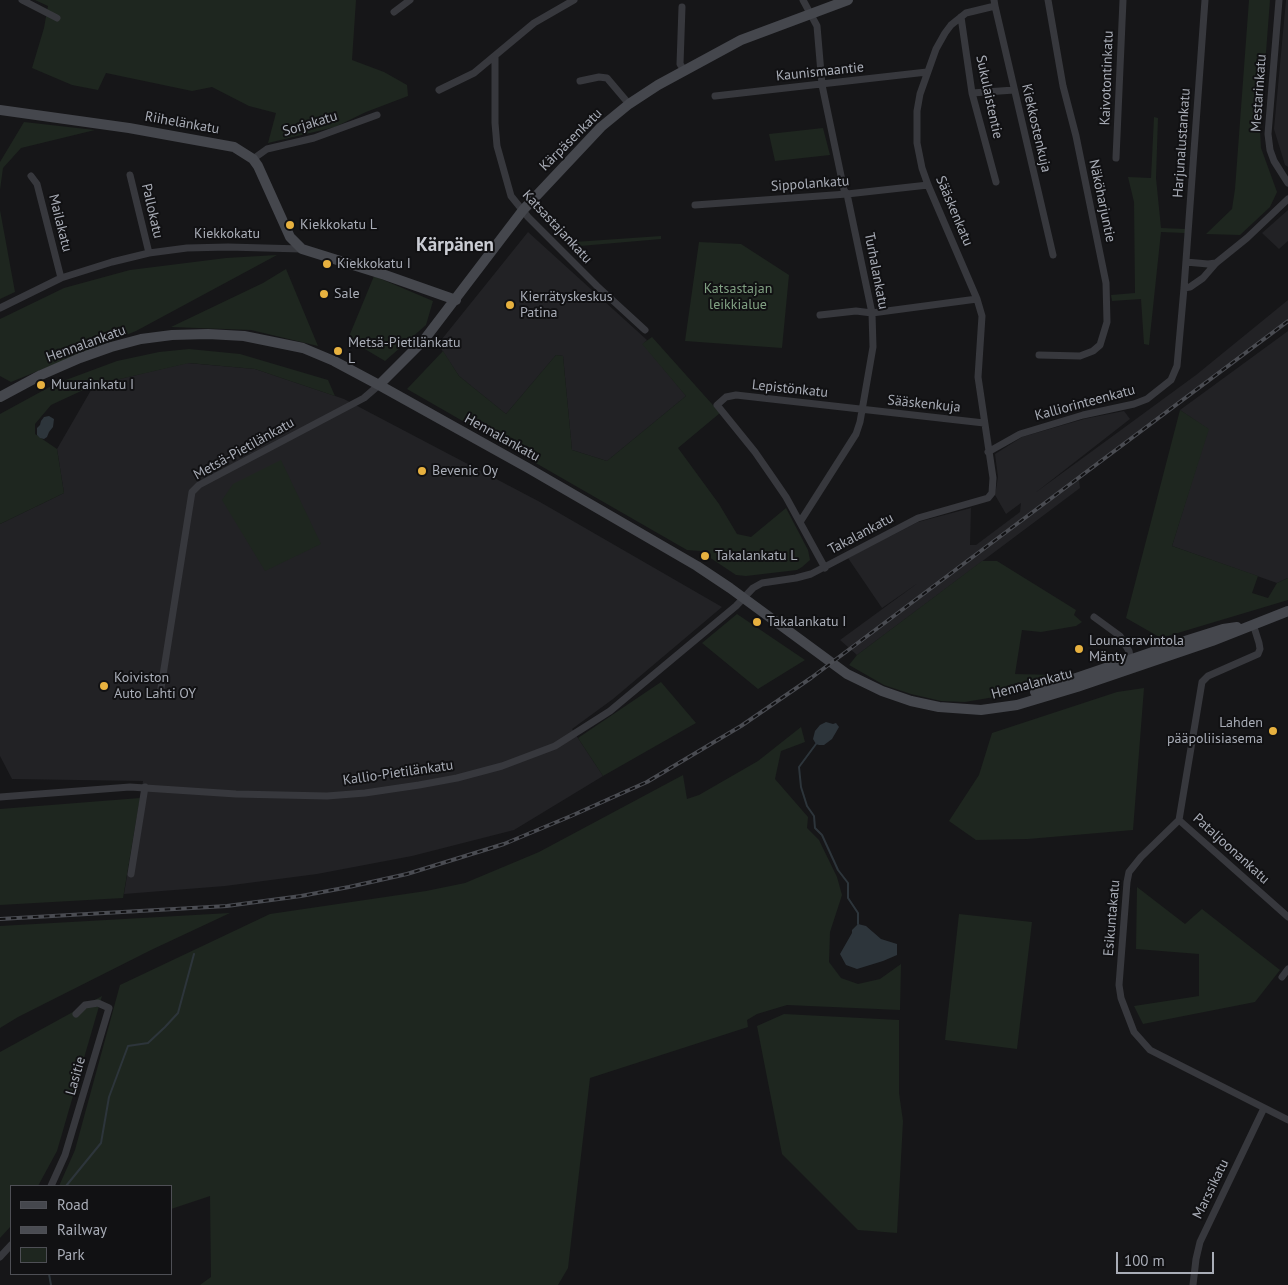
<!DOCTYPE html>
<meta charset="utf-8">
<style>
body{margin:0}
#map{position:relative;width:1288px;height:1285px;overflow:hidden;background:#161618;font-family:"PT Sans",sans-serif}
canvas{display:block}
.legend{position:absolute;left:10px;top:1185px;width:162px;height:90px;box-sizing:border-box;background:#111113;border:1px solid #4e4f55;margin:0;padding:6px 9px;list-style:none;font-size:15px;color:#a9adb7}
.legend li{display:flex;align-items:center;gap:10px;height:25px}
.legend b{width:25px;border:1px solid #4e4f55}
.scale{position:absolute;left:1116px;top:1252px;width:98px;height:22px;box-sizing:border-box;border:2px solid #a9adb7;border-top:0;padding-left:6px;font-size:15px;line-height:18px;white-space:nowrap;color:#a9adb7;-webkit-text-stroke:4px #111113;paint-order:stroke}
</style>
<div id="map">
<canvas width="1288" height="1285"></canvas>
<ul class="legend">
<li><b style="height:6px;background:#45474d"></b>Road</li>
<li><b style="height:6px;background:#4a4c52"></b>Railway</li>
<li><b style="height:14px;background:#1e261f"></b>Park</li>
</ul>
<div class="scale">100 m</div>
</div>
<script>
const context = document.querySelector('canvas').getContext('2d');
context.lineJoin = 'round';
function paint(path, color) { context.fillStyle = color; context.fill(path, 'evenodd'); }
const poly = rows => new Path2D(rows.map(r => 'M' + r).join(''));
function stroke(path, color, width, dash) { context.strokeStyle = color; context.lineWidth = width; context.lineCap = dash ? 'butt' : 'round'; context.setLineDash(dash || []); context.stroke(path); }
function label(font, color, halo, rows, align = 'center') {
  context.font = font + ' "PT Sans",sans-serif'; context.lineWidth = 4; context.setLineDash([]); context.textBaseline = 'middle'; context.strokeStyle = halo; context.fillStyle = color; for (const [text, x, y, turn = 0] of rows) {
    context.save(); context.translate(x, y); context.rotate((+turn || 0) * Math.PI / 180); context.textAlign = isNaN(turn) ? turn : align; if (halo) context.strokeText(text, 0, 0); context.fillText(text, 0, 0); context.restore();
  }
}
paint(poly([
 [1286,0,1288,0,1288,167,1285,165,1274,129],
 [1288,210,1288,241,1279,249,1262,233],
 [528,232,647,340,643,344,686,396,607,461,572,450,563,356,556,355,506,414,459,376,438,344],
 [1288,300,1288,324,1079,480,1080,488,857,655,840,640,918,583,882,608,848,558,918,522,971,508,970,545,976,545,1020,512,1021,503,1006,514,995,495,998,477,995,454,1022,437,1084,419,1124,411,1130,419,1035,493,1196,375],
 [1288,331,1288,578,1277,583,1172,546,1208,429,1180,410],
 [187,363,255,369,344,399,540,502,722,607,613,699,572,729,603,776,514,830,412,856,317,874,225,886,124,894,143,781,12,779,0,756,0,524,64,493,57,449,94,385]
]), '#222225');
paint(poly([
 [35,0,356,0,352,60,384,72,407,85,408,96,366,112,335,127,268,143,276,113,249,106,212,87,192,91,106,73,98,90,72,85,32,68,44,28,48,6],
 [1249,0,1270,0,1260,131,1261,148,1277,192,1270,207,1240,235,1206,234,1232,209,1235,189],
 [1154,117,1158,118,1156,178,1161,228,1185,229,1185,233,1161,232,1149,345,1144,344,1141,299,1112,301,1111,295,1135,293,1134,202,1128,177,1151,178],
 [24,122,95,130,21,148,3,168,0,190,0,162],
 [823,128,830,155,775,161,769,134],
 [0,210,15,292,0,299],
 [661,236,661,239,580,246,580,254,577,254,564,241,569,239,574,242],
 [699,242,741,244,789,275,782,348,685,341],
 [277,255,136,331,11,382,0,376,0,319,64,288,130,270,226,258],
 [286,269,318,346,251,330,171,327,263,283],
 [374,276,433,301,426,325,385,361,348,339],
 [652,337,720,413,678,448,719,504,737,534,751,537,786,508,808,550,810,560,802,567,797,570,746,576,736,575,700,551,687,550,407,389,443,351,459,376,506,414,556,355,563,356,572,450,607,461,686,396,642,344],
 [189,349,240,354,328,380,335,396,255,369,189,363,94,385,51,405,35,424,35,434,57,449,64,493,0,524,0,414,55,384,117,361,159,352],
 [1180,410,1209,429,1172,546,1258,576,1252,593,1268,598,1277,583,1288,578,1288,600,1161,638,1126,618],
 [281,460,321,544,265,571,222,500,233,484],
 [982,561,997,561,1076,610,1074,615,1082,622,1076,626,1041,632,1022,630,1015,674,1054,675,1056,679,1006,695,965,702,941,701,911,694,884,685,849,665,857,655],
 [737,614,805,660,758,689,702,643],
 [661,682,696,723,603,776,578,738],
 [1144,688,1133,830,1028,839,976,840,949,821,979,775,992,733,1117,692],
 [801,727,805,742,781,751,775,779,808,817,807,828,819,840,837,877,842,895,830,932,829,962,841,978,858,984,880,979,901,964,900,1010,787,1005,757,1014,747,1020,748,1027,590,1078,568,1268,558,1285,200,1285,211,1277,210,1196,171,1209,171,1186,59,1186,75,1150,120,985,270,914,426,891,465,883,539,852,683,775,687,799,699,795,758,761],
 [140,798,123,898,0,905,0,809],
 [1137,887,1185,924,1202,909,1280,970,1255,1002,1143,1024,1134,1006,1199,996,1199,954,1136,949],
 [230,913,151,950,18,1017,0,1028,0,926],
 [959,914,1032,922,1017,1049,945,1040],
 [102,996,57,1151,38,1186,11,1186,11,1226,0,1238,0,1052],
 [784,1014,899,1020,899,1093,903,1121,897,1233,858,1230,782,1154,757,1026]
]), '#1e261f');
paint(poly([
 [49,416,54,419,53,427,49,432,47,437,44,439,40,438,37,435,37,428,40,425,41,421,44,417],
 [826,722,833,724,836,723,839,727,832,739,824,745,819,745,816,744,813,739,815,731,820,725],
 [858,924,866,926,881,939,897,944,897,955,883,961,857,969,846,965,840,954,852,933,852,930]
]), '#2d353b');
stroke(poly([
 [816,744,799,767,801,787,807,806,814,816,815,828,822,835,838,870,848,883,848,898,858,913,858,924],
 [66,1186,101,1143,109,1097,128,1046,148,1043,165,1027,178,1013,194,954],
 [49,1274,51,1285]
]), '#2d353b', 2);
stroke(poly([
 [22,0,57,18],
 [1279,0,1268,134,1270,150,1274,161,1288,183],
 [995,6,1053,255],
 [682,7,680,64,684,70],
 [394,12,410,0],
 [961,17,972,93,996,182],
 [495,57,495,123,497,146,511,196,528,217,597,286,645,330],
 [580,81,599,77,607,78,629,104],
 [439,90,474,73,534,23,574,0],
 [972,93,1014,90],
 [715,96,927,72],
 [1116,158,1123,0],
 [253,159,267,149,314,138,377,115],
 [130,175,149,253],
 [31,176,37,184,61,278],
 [695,205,847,194,928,185],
 [1186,262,1208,264,1216,263],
 [1184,288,1190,287,1203,278,1216,263,1247,238,1288,199],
 [0,308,61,278,112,262,149,253,187,248,228,247,302,249],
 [820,315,856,311,872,313,977,299],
 [1039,355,1080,356,1093,351,1100,345,1107,322,1106,283,1076,136,1063,86,1048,0],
 [988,452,1020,434,1083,415,1134,404,1147,399,1171,380,1177,366,1184,288,1205,0],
 [800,522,856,434,860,422,873,347,872,313,847,194,844,190,822,85,817,26,803,0],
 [825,568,786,497,773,478,755,452,717,405,726,397,736,395,984,423],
 [1094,617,1120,636,1129,651,1131,662],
 [1253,624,1259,643,1260,649,1258,654,1208,676,1202,682,1179,820,1141,857,1129,872,1127,882,1119,985,1121,998,1134,1032,1150,1050,1288,1120],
 [160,694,192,492,199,485,364,398,379,385],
 [0,797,130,787,236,794,327,796,365,793,419,785,457,778,502,766,555,746,610,711,736,606,753,588,762,583,796,578,811,574,918,518,988,498,992,493,993,478,978,377,982,316,977,299,928,185,922,168,917,143,917,111,920,94,936,49,945,33,951,25,966,13,995,6,994,0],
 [1179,820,1288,917],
 [131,874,145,787],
 [1282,977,1288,969],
 [51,1186,65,1155,109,1008,98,1003,85,1005,76,1014],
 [0,1257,11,1245],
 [1193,1285,1196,1259,1200,1242,1264,1108]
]), '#37383d', 7);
stroke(poly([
 [0,110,129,128,234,147,253,159,258,166,290,237,302,249,385,275,456,300],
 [379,385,424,340,523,210,601,127,629,104,658,85,741,40,848,0],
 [0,397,41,375,80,358,111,347,141,339,172,335,208,334,244,336,303,348,334,361,379,385,528,468,697,566,730,588,847,674,882,691,911,701,939,707,981,710,1017,705,1077,687,1212,641,1288,611],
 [1035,692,1185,641,1223,629,1237,627]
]), '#45474d', 10);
const rail = poly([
 [0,919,227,906,301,896,349,887,407,874,504,844,571,816,647,782,741,726,811,678,1288,321]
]);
stroke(rail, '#4a4c52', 4);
stroke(rail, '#111113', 2, [5.5]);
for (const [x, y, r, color] of [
 [290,225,5,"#e7b13f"],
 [327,264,5,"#e7b13f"],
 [324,294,5,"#e7b13f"],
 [510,305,5,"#e7b13f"],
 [338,351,5,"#e7b13f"],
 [41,385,5,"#e7b13f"],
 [422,471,5,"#e7b13f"],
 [705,556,5,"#e7b13f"],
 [757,622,5,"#e7b13f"],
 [1079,649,5,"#e7b13f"],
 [104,686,5,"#e7b13f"],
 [1273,731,5,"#e7b13f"]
]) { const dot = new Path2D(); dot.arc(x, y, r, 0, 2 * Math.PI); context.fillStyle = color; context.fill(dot); stroke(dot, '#111113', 2); }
label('14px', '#a9adb7', '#111113', [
 ["Kaunismaantie",820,72,-6],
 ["Kaivotontinkatu",1107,78,-88],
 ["Mestarinkatu",1259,93,-86],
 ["Sukulaistentie",989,97,78],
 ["Riihelänkatu",182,123,10],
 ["Sorjakatu",310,124,-17],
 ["Kiekkostenkuja",1036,128,77],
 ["Kärpäsenkatu",571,140,-45],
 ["Harjunalustankatu",1182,143,-86],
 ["Sippolankatu",810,184,-4],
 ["Näköharjuntie",1102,201,78],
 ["Pallokatu",152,211,77],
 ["Sääskenkatu",954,211,67],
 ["Mailakatu",60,223,76],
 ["Katsastajankatu",557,227,47],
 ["Kiekkokatu",227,234],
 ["Turhalankatu",876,271,79],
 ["Hennalankatu",86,344,-20],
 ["Lepistönkatu",790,389,6],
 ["Kalliorinteenkatu",1085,403,-15],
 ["Sääskenkuja",924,404,6],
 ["Hennalankatu",502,438,29],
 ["Metsä-Pietilänkatu",244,449,-29],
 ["Takalankatu",861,534,-28],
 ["Hennalankatu",1032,684,-15],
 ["Kallio-Pietilänkatu",398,773,-8],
 ["Pataljoonankatu",1231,849,42],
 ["Esikuntakatu",1112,918,-85],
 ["Lasitie",76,1076,-74],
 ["Marssikatu",1211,1189,-64]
]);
label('14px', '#a9adb7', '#111113', [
 ["Kiekkokatu L",300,225],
 ["Kiekkokatu I",337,264],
 ["Sale",334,294],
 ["Kierrätyskeskus",520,297],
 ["Patina",520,313],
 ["Metsä-Pietilänkatu",348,343],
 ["L",348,359],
 ["Muurainkatu I",51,385],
 ["Bevenic Oy",432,471],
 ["Takalankatu L",715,556],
 ["Takalankatu I",767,622],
 ["Lounasravintola",1089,641],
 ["Mänty",1089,657],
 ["Koiviston",114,678],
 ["Auto Lahti OY",114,694],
 ["Lahden",1263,723,"right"],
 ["pääpoliisiasema",1263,739,"right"]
], 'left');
label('14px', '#81a183', '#111113', [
 ["Katsastajan",738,289],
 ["leikkialue",738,305]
]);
label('bold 19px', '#caccd3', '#111113', [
 ["Kärpänen",455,246]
]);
</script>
